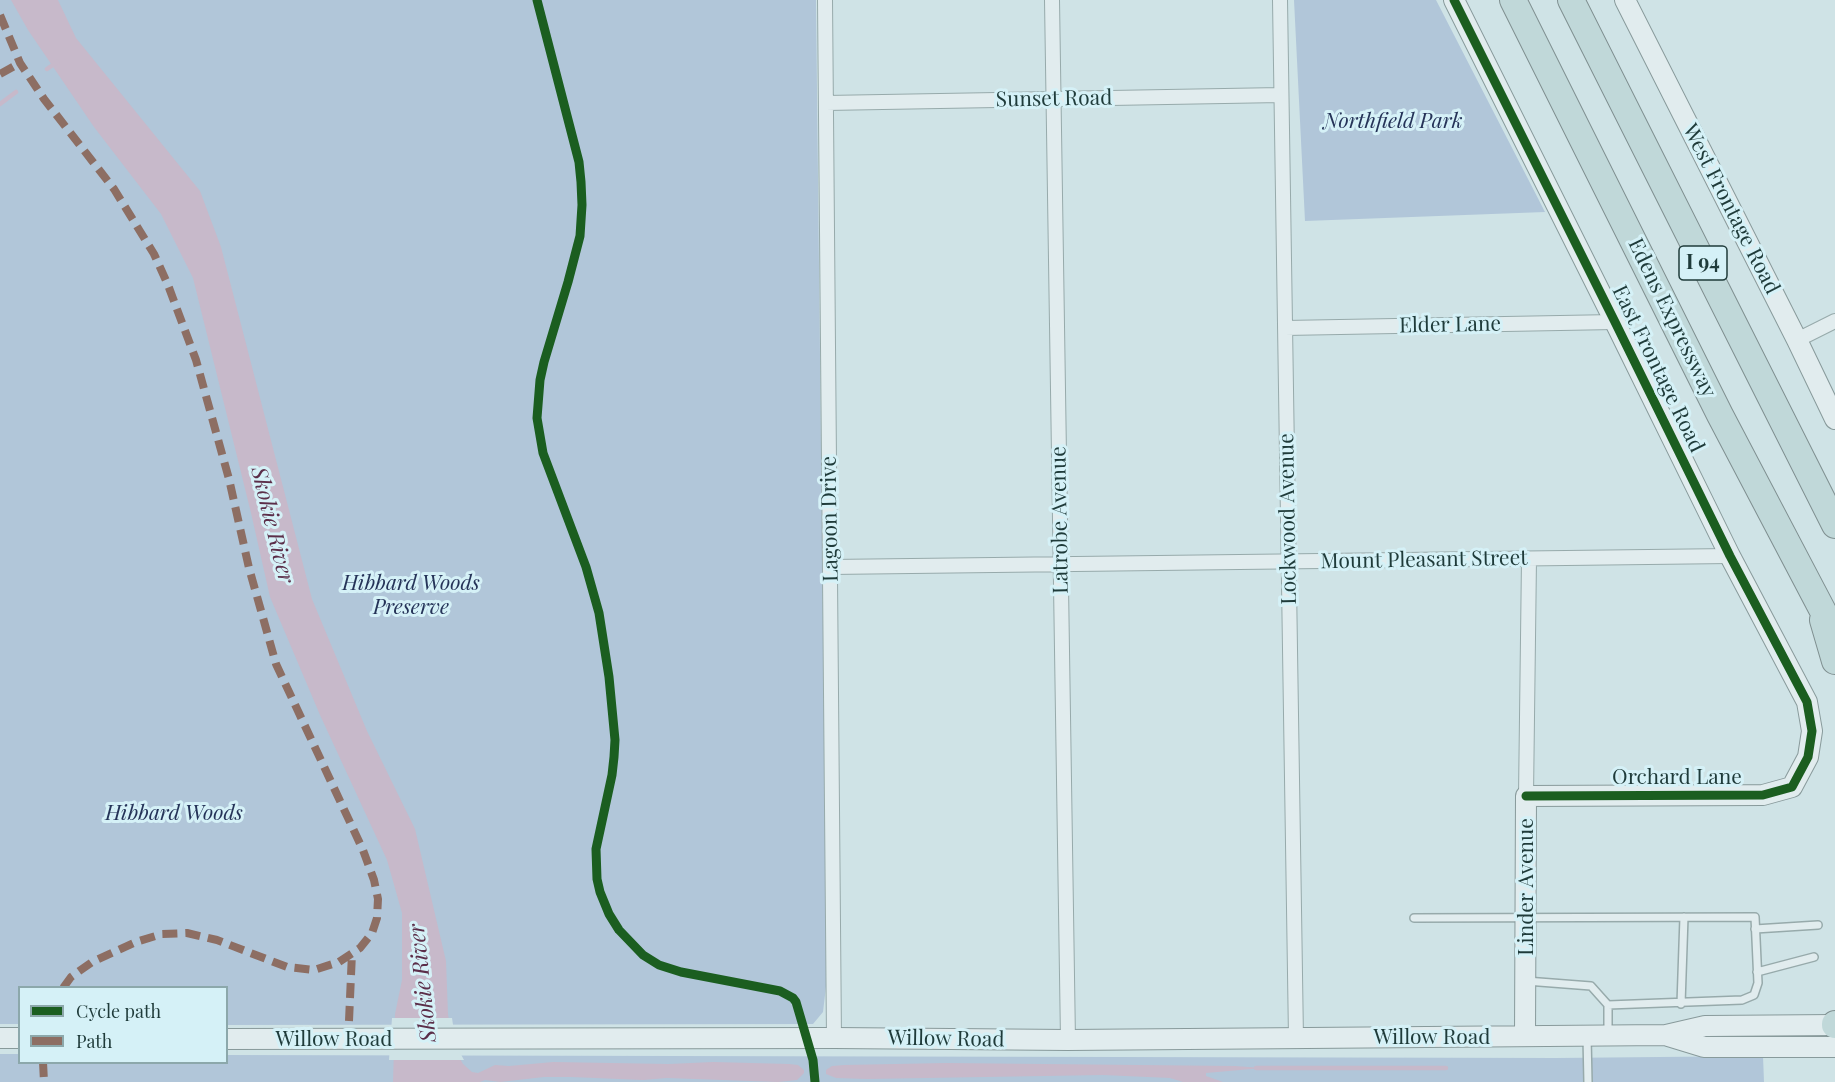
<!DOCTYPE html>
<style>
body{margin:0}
#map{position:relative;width:1835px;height:1082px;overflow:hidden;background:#cfe3e6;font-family:"Playfair Display",serif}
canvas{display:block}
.legend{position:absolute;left:18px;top:986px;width:210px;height:78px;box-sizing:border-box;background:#d5f1f7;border:2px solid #8ca8ab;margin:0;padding:8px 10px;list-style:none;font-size:18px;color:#1f3b3a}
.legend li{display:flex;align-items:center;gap:12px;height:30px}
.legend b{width:30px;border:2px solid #8ca8ab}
</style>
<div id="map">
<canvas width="1835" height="1082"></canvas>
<ul class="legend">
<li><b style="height:8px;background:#1b5e20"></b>Cycle path</li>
<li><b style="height:8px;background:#8d6e63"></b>Path</li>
</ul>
</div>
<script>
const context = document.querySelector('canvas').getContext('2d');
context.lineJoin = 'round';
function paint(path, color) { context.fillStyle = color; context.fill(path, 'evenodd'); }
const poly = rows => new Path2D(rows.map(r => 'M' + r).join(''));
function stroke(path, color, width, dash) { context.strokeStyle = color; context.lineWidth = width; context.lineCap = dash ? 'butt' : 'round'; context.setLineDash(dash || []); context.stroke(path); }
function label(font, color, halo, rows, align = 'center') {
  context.font = font + ' "Playfair Display",serif'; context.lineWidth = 6; context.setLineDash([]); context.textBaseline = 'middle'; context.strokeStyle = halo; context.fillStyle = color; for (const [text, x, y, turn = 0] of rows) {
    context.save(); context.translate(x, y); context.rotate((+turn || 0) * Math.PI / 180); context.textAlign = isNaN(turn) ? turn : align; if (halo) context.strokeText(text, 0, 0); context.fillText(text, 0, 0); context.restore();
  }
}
paint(poly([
 [0,0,816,0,827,978,823,1012,813,1024,227,1025,226,988,20,988,19,1024,0,1024],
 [1294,0,1436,0,1545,212,1305,221],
 [0,1054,19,1054,20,1062,226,1062,227,1055,1556,1058,1763,1056,1764,1082,0,1082]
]), '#b1c6d9');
paint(poly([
 [11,0,58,0,76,38,200,191,221,247,312,599,367,731,415,829,446,961,448,1014,453,1046,463,1064,472,1072,478,1073,495,1065,509,1066,553,1062,669,1064,713,1062,789,1064,798,1065,804,1070,804,1073,797,1080,778,1082,667,1078,643,1080,571,1077,544,1077,500,1082,485,1080,480,1082,393,1082,395,1014,402,980,402,913,387,860,320,715,270,597,251,513,193,278,161,214,94,127,28,30],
 [946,1063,1235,1066,1263,1068,1206,1073,1206,1076,1223,1082,1183,1082,1170,1078,1103,1075,867,1079,836,1078,826,1074,826,1070,832,1066,844,1065]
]), '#c7b9ca');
paint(poly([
 [392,1018,452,1018,456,1045,464,1060,389,1060]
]), '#cfe3e6');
stroke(poly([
 [47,69,57,62],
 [0,104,16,92],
 [1256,1068,1446,1068]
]), '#c7b9ca', 4.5);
const lane = poly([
 [1414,918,1755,917,1758,983,1754,995,1742,1000,1608,1005,1591,986,1526,981],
 [1755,929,1818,925],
 [1757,972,1814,957],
 [1681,1004,1684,917],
 [1608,1005,1608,1033],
 [1587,1037,1588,1082]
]);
const street = poly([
 [825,0,834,1038],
 [1052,0,1068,1040],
 [1280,0,1296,1038],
 [826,103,1281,95],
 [1285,328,1615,322],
 [1797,340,1835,321],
 [830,567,1730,556],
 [1526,796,1529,559]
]);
const secondary = poly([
 [1454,0,1615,322,1730,556,1807,702,1812,731,1808,757,1792,787,1763,795,1526,796,1525,1036],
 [1625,0,1797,340,1835,419],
 [1668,1036,1704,1047,1835,1047],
 [0,1038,20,1038],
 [226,1039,834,1038,1068,1040,1666,1035,1705,1026,1835,1025]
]);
const highway = poly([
 [1513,0,1720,415,1835,634],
 [1571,0,1835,525],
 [1823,620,1835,661],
 [1835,1025,1835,1024]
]);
stroke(lane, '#97aaab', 10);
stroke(street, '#97aaab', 16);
stroke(secondary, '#889a9b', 22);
stroke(highway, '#7f8f90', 28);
stroke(lane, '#e1ecee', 7);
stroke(street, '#e1ecee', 14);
stroke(secondary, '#e1ecee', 20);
stroke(highway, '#c0d8d9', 26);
stroke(poly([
 [0,15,20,63,44,99,114,189,154,254,168,285,196,360,229,479,249,568,276,664,363,850,374,880,378,899,377,918,372,933,360,948,339,962,314,970,287,967,217,940,187,933,162,934,136,942,92,962,71,977,63,988],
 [0,74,20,63],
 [349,1021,352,953],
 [43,1062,44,1082]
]), '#8d6e63', 8, [15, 8]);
stroke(poly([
 [537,0,579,162,581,182,582,205,580,236,568,282,544,362,540,380,537,418,543,453,586,567,599,613,609,677,615,740,614,757,612,775,596,849,597,879,600,892,609,914,619,930,643,955,659,965,681,972,780,991,793,998,796,1002,813,1060,815,1082],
 [1454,0,1615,322,1730,556,1807,702,1812,731,1808,757,1792,787,1763,795,1526,796]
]), '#1b5e20', 9);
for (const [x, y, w] of [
 [1703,263,48]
]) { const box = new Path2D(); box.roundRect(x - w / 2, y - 17, w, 34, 4.5); context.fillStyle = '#d5f1f7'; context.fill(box); stroke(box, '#1f3b3a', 1.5); }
label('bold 20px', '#1f3b3a', null, [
 ["I 94",1703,263]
]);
label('21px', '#1f3b3a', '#d5f1f7', [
 ["Sunset Road",1054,99,-1],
 ["West Frontage Road",1731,209,63],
 ["Edens Expressway",1672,318,64],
 ["Elder Lane",1450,325,-1],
 ["East Frontage Road",1658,369,64],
 ["Lagoon Drive",830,519,-91],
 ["Lockwood Avenue",1288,519,-91],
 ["Latrobe Avenue",1060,520,-91],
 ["Mount Pleasant Street",1424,560,-1],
 ["Orchard Lane",1677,777],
 ["Linder Avenue",1526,887,-90],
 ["Willow Road",1432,1037],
 ["Willow Road",334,1039],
 ["Willow Road",946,1039,1]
]);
label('italic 21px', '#253358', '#d5f1f7', [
 ["Northfield Park",1393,121],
 ["Hibbard Woods",411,583],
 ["Preserve",411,607],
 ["Hibbard Woods",174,813]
]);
label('italic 22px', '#5b2e49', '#d5f1f7', [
 ["Skokie River",272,525,76],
 ["Skokie River",423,983,-96]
]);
</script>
